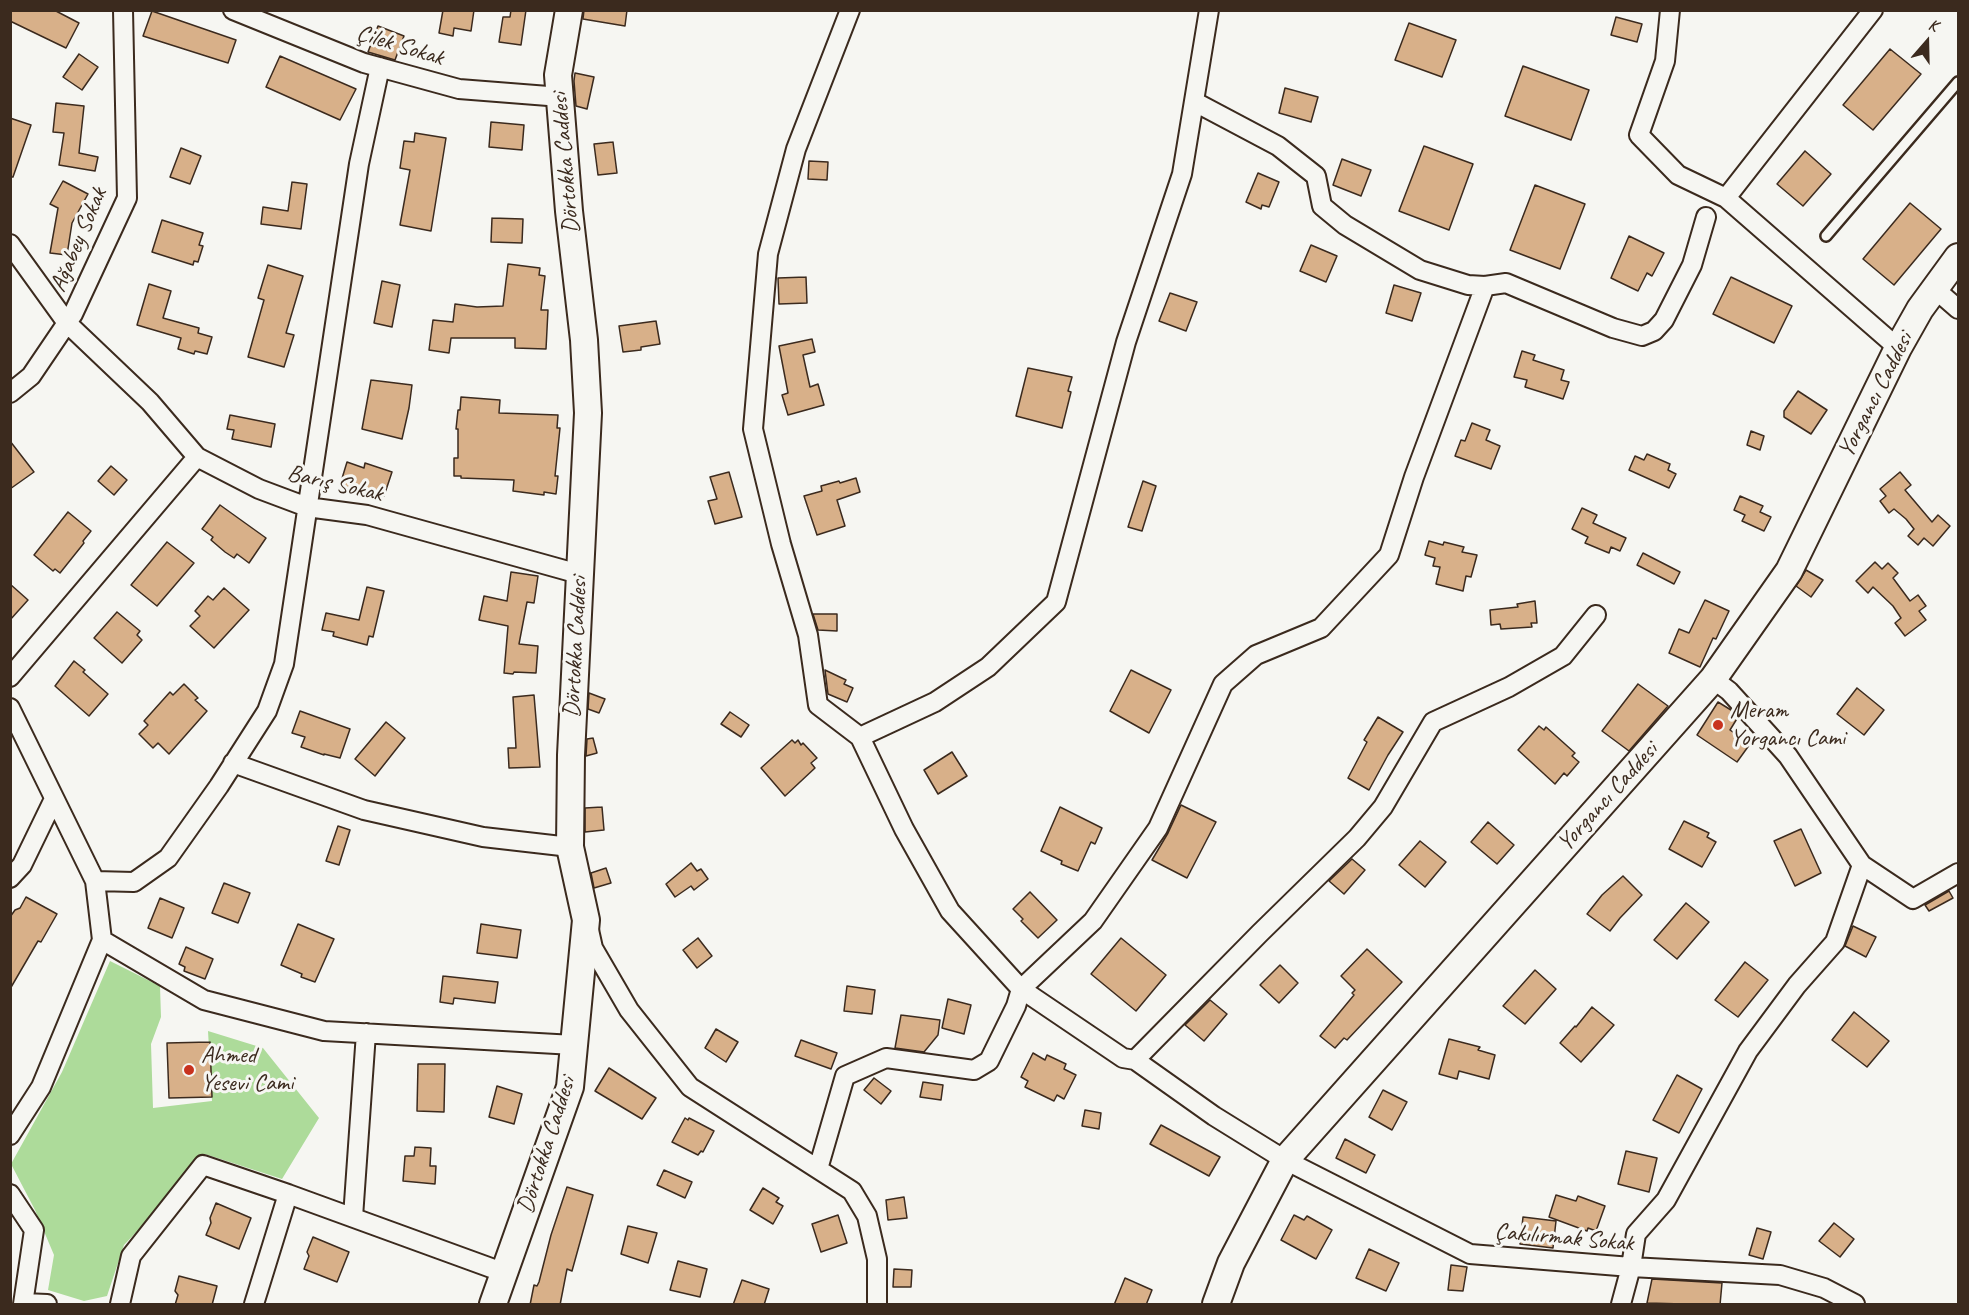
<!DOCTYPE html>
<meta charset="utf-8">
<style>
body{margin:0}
#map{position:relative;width:1969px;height:1315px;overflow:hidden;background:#f6f6f2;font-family:Caveat,sans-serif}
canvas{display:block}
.frame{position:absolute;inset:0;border:12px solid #3b2a1e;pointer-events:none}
.north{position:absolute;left:1897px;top:12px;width:60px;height:60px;-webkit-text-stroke:4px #f6f6f2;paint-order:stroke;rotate:20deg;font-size:16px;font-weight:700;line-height:24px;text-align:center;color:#3b2a1e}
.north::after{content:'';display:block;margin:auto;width:21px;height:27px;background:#3b2a1e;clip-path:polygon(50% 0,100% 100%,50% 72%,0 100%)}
</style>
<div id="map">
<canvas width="1969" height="1315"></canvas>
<div class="frame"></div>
<div class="north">K</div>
</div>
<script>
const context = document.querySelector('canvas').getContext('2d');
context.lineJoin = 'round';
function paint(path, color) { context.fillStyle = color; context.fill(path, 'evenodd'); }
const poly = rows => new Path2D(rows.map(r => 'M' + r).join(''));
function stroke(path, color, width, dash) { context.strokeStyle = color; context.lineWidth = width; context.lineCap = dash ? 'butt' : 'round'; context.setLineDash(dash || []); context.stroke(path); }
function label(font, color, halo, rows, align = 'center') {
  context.font = font + ' Caveat,sans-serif'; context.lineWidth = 6; context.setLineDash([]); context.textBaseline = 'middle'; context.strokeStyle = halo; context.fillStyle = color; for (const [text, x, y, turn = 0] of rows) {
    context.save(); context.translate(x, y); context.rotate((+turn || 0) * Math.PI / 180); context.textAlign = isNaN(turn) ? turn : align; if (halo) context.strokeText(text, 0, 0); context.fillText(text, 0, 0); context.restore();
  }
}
paint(poly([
 [110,961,160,986,161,1017,151,1044,153,1108,212,1101,208,1031,263,1048,319,1118,282,1179,205,1154,161,1206,124,1245,107,1296,84,1301,48,1290,54,1255,35,1210,11,1164,62,1072]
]), '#addb9a');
const building = poly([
 [10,10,54,10,79,23,66,48,10,21,10,10],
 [443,10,474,10,471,31,454,28,453,36,439,33,443,10],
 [511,10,526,10,521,45,499,42,503,17,510,17,511,10],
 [584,10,627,10,625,26,583,19,584,10],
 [152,11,236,40,228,63,143,36,152,11],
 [1616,17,1642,24,1637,42,1611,35,1616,17],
 [1409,23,1456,40,1442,77,1395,60,1409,23],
 [378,26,404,36,395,60,368,52,378,26],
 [1890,49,1921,74,1873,130,1843,105,1890,49],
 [79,54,98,67,82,90,63,77,79,54],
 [280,56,356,89,340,120,266,87,280,56],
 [1523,66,1589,90,1571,140,1505,116,1523,66],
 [575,73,594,77,587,109,576,106,574,81,575,73],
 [1285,88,1318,97,1311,122,1279,113,1285,88],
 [56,103,84,106,79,153,98,157,95,171,59,165,64,133,53,132,56,103],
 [10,118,31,125,13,177,10,177,10,118],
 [491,122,524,125,522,150,489,147,491,122],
 [415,133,446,138,431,231,400,225,410,170,400,168,404,141,414,142,415,133],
 [613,142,617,173,598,175,594,144,613,142],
 [1424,146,1473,164,1449,230,1399,211,1424,146],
 [181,148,201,156,190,184,170,177,181,148],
 [1805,151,1831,174,1803,206,1777,184,1805,151],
 [1342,159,1371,170,1361,196,1333,185,1342,159],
 [809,161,828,162,827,180,808,179,809,161],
 [1258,173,1279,182,1269,207,1262,205,1261,209,1246,202,1258,173],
 [63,181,88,194,72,223,67,255,50,253,58,208,50,204,63,181],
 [292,182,307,184,301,229,261,224,263,207,288,211,292,182],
 [1535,185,1585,204,1560,269,1510,250,1535,185],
 [1910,203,1941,229,1894,285,1863,259,1910,203],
 [492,218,523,219,522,243,491,242,492,218],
 [162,220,203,233,199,245,203,246,198,262,194,261,193,265,152,252,162,220],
 [1629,236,1664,253,1652,276,1647,273,1638,291,1611,278,1629,236],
 [1311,245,1337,256,1326,282,1300,271,1311,245],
 [508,264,540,268,539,275,545,276,541,310,548,310,546,349,515,348,515,338,451,338,449,353,429,350,433,320,453,322,455,304,477,307,503,306,508,264],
 [268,265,303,276,286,333,294,335,284,367,248,357,264,300,258,298,268,265],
 [806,277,807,303,779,304,778,278,806,277],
 [1731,277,1792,306,1774,343,1713,314,1731,277],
 [382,281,400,285,392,327,374,323,382,281],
 [149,284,171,291,163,318,199,328,198,333,212,337,207,354,195,351,194,354,178,349,181,338,137,325,149,284],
 [1394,285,1421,293,1412,321,1386,313,1394,285],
 [1170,293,1197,302,1186,331,1159,321,1170,293],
 [656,321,660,344,641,347,641,350,623,352,619,326,656,321],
 [812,339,815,352,803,355,810,387,818,384,824,405,788,415,782,395,788,393,779,346,812,339],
 [1522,351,1535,355,1533,360,1564,370,1561,380,1569,382,1563,399,1525,387,1527,380,1514,377,1522,351],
 [1028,368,1072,377,1068,391,1071,392,1062,428,1016,416,1028,368],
 [371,380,412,385,409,408,402,439,362,429,371,380],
 [1798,391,1827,410,1811,434,1784,417,1784,411,1798,391],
 [461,397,500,400,499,413,558,415,557,428,560,428,555,476,558,476,556,494,544,492,544,495,513,491,514,480,461,478,461,476,454,476,454,458,458,458,458,429,456,429,458,410,460,410,461,397],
 [230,415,275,424,271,447,232,439,234,430,227,429,230,415],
 [1472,423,1490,430,1486,440,1500,446,1491,469,1455,456,1461,440,1465,441,1472,423],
 [1751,431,1764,436,1760,450,1747,445,1751,431],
 [10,441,34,472,10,489,10,441],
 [1647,454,1670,464,1668,470,1676,474,1669,488,1629,470,1635,456,1644,460,1647,454],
 [347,462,364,468,365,463,392,472,384,496,372,493,371,496,340,485,347,462],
 [111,466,127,480,114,495,98,481,111,466],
 [729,472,742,517,715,524,708,501,717,499,710,477,729,472],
 [1900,472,1911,485,1905,490,1932,522,1938,515,1950,526,1933,546,1924,538,1918,545,1908,536,1914,529,1906,519,1894,509,1889,513,1880,501,1886,496,1880,489,1900,472],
 [856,478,860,492,837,500,845,526,817,535,804,496,822,491,821,486,839,481,840,483,856,478],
 [1143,481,1156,486,1142,531,1128,527,1143,481],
 [1740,496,1763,506,1760,512,1771,517,1764,531,1742,521,1745,515,1734,510,1740,496],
 [220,505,266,538,249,563,237,554,234,558,225,552,211,540,213,537,202,529,220,505],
 [1582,508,1597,515,1593,523,1626,538,1620,551,1611,547,1609,553,1585,543,1588,537,1572,529,1582,508],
 [68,512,91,531,83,541,84,543,60,573,55,569,53,571,34,555,68,512],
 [1429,541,1443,545,1444,542,1464,547,1462,552,1477,555,1471,577,1466,576,1463,591,1436,584,1440,567,1433,566,1435,558,1425,555,1429,541],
 [167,542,194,563,157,606,131,585,167,542],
 [1643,553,1680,572,1674,584,1637,565,1643,553],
 [1875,562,1882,569,1888,563,1898,573,1893,578,1910,601,1918,595,1926,606,1919,611,1926,620,1905,636,1895,623,1901,618,1893,606,1873,587,1868,593,1856,581,1875,562],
 [1806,570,1823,580,1811,597,1796,586,1806,570],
 [511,572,538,576,534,603,527,602,519,644,538,646,536,673,514,672,513,674,504,673,508,626,479,620,484,596,507,601,511,572],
 [10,584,28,600,10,620,10,584],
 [367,587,384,591,373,637,369,636,367,645,333,636,334,632,322,630,326,613,359,620,367,587],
 [224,588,249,610,214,648,190,626,200,616,195,611,208,596,213,600,224,588],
 [1705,600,1729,611,1716,639,1713,638,1700,667,1669,653,1679,629,1689,633,1705,600],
 [1535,601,1537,623,1531,623,1532,627,1501,629,1500,624,1491,625,1490,610,1518,607,1517,604,1535,601],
 [117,612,140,631,137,635,142,640,122,663,94,638,117,612],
 [813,614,837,614,837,631,818,630,813,614],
 [74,661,85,670,83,672,108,694,89,716,55,686,74,661],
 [825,670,846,680,844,684,853,688,847,702,828,694,825,670],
 [1131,670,1171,690,1149,733,1110,711,1131,670],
 [184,684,198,698,195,700,207,711,169,754,158,743,153,748,139,734,148,725,144,721,170,692,173,695,184,684],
 [1638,684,1668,706,1629,751,1602,731,1638,684],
 [1857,688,1884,710,1864,735,1837,714,1857,688],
 [589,693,605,699,599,713,588,709,589,693],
 [534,695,540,767,509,768,508,748,516,748,513,697,534,695],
 [1718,702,1731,710,1738,717,1730,730,1750,744,1737,762,1697,735,1718,702],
 [300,711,350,729,340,758,324,754,324,755,301,747,305,737,292,733,300,711],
 [730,712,749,725,741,737,721,724,730,712],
 [1378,717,1403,732,1388,755,1369,790,1348,778,1367,742,1364,740,1378,717],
 [386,722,405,738,375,776,355,759,386,722],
 [1539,726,1544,730,1546,727,1575,753,1572,756,1579,762,1567,776,1564,773,1555,784,1518,750,1539,726],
 [593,738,597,753,586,756,587,739,593,738],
 [792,740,795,743,798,740,801,745,803,743,817,758,811,763,815,768,785,796,761,768,792,740],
 [952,752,967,776,938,794,924,770,952,752],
 [1181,805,1216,822,1187,878,1152,860,1168,833,1181,805],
 [602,807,604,830,585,832,585,808,602,807],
 [1060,807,1102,828,1095,844,1091,842,1078,871,1061,864,1062,861,1041,851,1060,807],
 [1684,821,1709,833,1707,837,1716,842,1702,867,1669,849,1684,821],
 [1488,822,1514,845,1497,864,1471,842,1488,822],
 [338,826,350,830,339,865,326,861,338,826],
 [1801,829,1821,873,1795,886,1774,841,1801,829],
 [1420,841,1446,862,1425,887,1399,865,1420,841],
 [1352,859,1365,870,1344,894,1329,881,1352,859],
 [691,863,697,871,701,869,708,879,694,890,691,886,675,897,666,884,691,863],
 [606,868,611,883,594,888,591,873,606,868],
 [1623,876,1642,895,1620,918,1610,931,1587,914,1602,895,1623,876],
 [224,883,250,893,238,923,212,913,224,883],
 [1949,891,1953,898,1929,911,1925,905,1949,891],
 [1030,892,1057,920,1038,938,1021,921,1023,919,1013,909,1030,892],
 [26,897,57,914,41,942,38,941,10,989,10,917,15,910,20,908,26,897],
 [160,898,184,908,172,938,148,928,160,898],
 [1686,903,1709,922,1677,959,1654,940,1686,903],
 [298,924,334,939,315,982,301,977,302,974,281,965,298,924],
 [481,924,521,930,517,958,477,953,481,924],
 [1853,926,1876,937,1866,957,1845,946,1853,926],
 [698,938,712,956,697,968,683,950,698,938],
 [1121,938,1166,975,1136,1011,1091,974,1121,938],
 [186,947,213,959,205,979,184,971,185,967,179,964,186,947],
 [1367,949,1402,982,1347,1040,1344,1038,1335,1048,1320,1036,1354,995,1352,993,1355,990,1341,976,1367,949],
 [1745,962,1768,980,1738,1017,1715,1000,1745,962],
 [1280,965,1298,983,1279,1003,1260,985,1280,965],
 [1535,970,1556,989,1525,1024,1503,1006,1535,970],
 [443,976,498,982,495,1003,454,998,453,1004,440,1002,443,976],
 [847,986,875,990,872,1014,844,1011,847,986],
 [948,999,971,1005,964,1034,942,1028,948,999],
 [1210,1000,1227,1014,1204,1041,1185,1025,1210,1000],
 [1592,1007,1614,1025,1581,1062,1560,1043,1575,1026,1576,1027,1592,1007],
 [1854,1012,1889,1041,1867,1067,1832,1040,1854,1012],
 [901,1015,940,1020,938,1035,924,1052,895,1048,901,1015],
 [716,1029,738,1042,726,1062,705,1048,716,1029],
 [1449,1039,1480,1047,1478,1050,1495,1055,1489,1079,1459,1071,1457,1079,1439,1074,1449,1039],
 [801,1040,837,1053,831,1069,795,1056,801,1040],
 [210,1042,212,1097,169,1098,167,1043,210,1042],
 [1033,1053,1045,1060,1047,1055,1066,1064,1064,1069,1076,1075,1064,1099,1057,1095,1054,1101,1025,1087,1028,1081,1021,1077,1033,1053],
 [418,1064,445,1064,444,1112,417,1111,418,1064],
 [609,1068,656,1098,642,1119,595,1091,609,1068],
 [1677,1075,1702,1089,1679,1133,1653,1120,1677,1075],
 [874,1078,891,1091,881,1104,864,1090,874,1078],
 [923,1082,943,1085,941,1100,920,1097,923,1082],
 [497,1086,522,1094,514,1124,489,1117,497,1086],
 [1383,1090,1407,1102,1392,1130,1369,1117,1383,1090],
 [1085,1110,1101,1113,1099,1129,1082,1126,1085,1110],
 [685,1118,688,1120,689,1118,714,1131,703,1152,701,1151,698,1155,672,1142,685,1118],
 [1161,1125,1220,1157,1209,1176,1150,1144,1161,1125],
 [1345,1139,1375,1155,1366,1173,1336,1158,1345,1139],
 [415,1147,431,1148,430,1166,436,1166,435,1184,403,1181,405,1156,414,1156,415,1147],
 [1626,1151,1657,1158,1649,1192,1618,1184,1626,1151],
 [664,1170,692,1182,685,1198,657,1185,664,1170],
 [567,1187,593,1195,572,1271,567,1269,560,1305,530,1305,534,1285,537,1286,539,1282,551,1235,567,1187],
 [763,1188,779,1198,776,1202,783,1206,773,1224,750,1210,763,1188],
 [1556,1195,1576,1201,1578,1196,1605,1206,1596,1231,1588,1228,1587,1231,1549,1217,1556,1195],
 [904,1197,907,1218,888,1220,886,1200,904,1197],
 [216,1203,251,1218,239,1249,206,1235,211,1223,210,1218,216,1203],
 [838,1215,847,1243,821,1252,812,1224,838,1215],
 [1294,1215,1304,1220,1307,1216,1332,1230,1316,1259,1281,1240,1294,1215],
 [1523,1217,1556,1221,1553,1248,1520,1244,1523,1217],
 [1834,1223,1854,1239,1840,1257,1819,1241,1834,1223],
 [628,1226,657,1233,648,1263,621,1254,628,1226],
 [1757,1228,1771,1232,1763,1259,1749,1255,1757,1228],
 [313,1237,349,1252,337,1282,304,1269,309,1256,307,1252,313,1237],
 [1369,1249,1399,1263,1386,1291,1356,1278,1369,1249],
 [678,1261,707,1269,700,1297,670,1290,678,1261],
 [1451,1265,1467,1267,1463,1291,1448,1290,1451,1265],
 [894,1269,912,1270,911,1287,893,1287,894,1269],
 [179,1276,217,1286,212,1305,175,1305,178,1295,175,1291,179,1276],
 [1125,1278,1152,1290,1146,1305,1114,1305,1125,1278],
 [1652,1279,1722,1283,1720,1305,1647,1303,1652,1279],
 [742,1280,769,1289,764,1305,733,1305,742,1280]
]);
paint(building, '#d8b089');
stroke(building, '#3b2a1e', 1.5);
const lane = poly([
 [1826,236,1958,82]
]);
const street = poly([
 [233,10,364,63,459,89,561,97],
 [850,10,796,149,768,254,753,429,781,544,808,635,818,705,860,737],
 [1670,10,1665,61,1639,135,1678,175,1726,198,1898,348],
 [1195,102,1278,146,1316,176,1322,206,1345,225,1420,270,1468,285,1485,286],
 [1726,198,1873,10],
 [10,244,67,323,150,402,197,457,259,489,307,507,367,515,579,574],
 [1935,289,1958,309],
 [10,393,31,376,73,314,127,198,123,10],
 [1596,615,1563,656,1509,687,1433,722,1383,807,1357,838,1260,933,1135,1060,1123,1058,1021,989,1093,921,1158,828,1223,684,1256,655,1321,628,1389,555,1414,477,1485,286,1506,283,1613,328,1642,336,1654,331,1664,320,1692,265,1706,217],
 [10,677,197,457],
 [1713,679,1729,691,1788,756,1862,865,1913,899,1958,873],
 [10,708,95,881,102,940,41,1087,10,1135],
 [233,763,364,810,483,837,570,847],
 [10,878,22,865,54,799],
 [95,881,134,882,168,858,219,786,267,711,284,664,359,164,380,67],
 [589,930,593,948,629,1010,690,1087,852,1191,867,1216,877,1259,877,1304],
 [102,940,204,1000,324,1031,574,1045],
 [1135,1060,1214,1116,1285,1160,1470,1254,1631,1267,1780,1275,1824,1288,1855,1304],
 [818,1169,845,1076,886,1058,974,1070,989,1061,1016,1006,1021,989,950,911,904,829,860,737,935,702,988,667,1056,602,1126,342,1182,174,1209,10],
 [10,1194,34,1230,23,1304],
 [353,1217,366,1033],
 [24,1303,47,1304],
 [120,1304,131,1256,203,1165,288,1194],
 [254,1304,288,1194,505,1273],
 [1621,1304,1631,1267,1636,1234,1666,1200,1748,1051,1797,985,1835,942,1862,865]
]);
const secondary = poly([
 [493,1304,570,1087,586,920,570,847,571,755,588,413,584,340,569,211,558,75,569,10],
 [1216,1304,1231,1263,1285,1160,1713,679,1789,571,1898,348,1920,309,1958,257]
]);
stroke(lane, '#3b2a1e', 14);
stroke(street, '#3b2a1e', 22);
stroke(secondary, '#3b2a1e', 30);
stroke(lane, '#f6f6f2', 9);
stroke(street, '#f6f6f2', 18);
stroke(secondary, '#f6f6f2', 26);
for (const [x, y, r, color] of [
 [1718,725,6,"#c8321e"],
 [189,1070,6,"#c8321e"]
]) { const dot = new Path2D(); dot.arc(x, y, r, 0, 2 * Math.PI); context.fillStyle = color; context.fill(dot); stroke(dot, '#f6f6f2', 2); }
label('24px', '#3b2a1e', '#f6f6f2', [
 ["Çilek Sokak",400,46,17],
 ["Dörtokka Caddesi",566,163,-95],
 ["Ağabey Sokak",79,240,-67],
 ["Yorgancı Caddesi",1876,395,-63],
 ["Barış Sokak",335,484,13],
 ["Dörtokka Caddesi",576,647,-87],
 ["Yorgancı Caddesi",1608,797,-48],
 ["Dörtokka Caddesi",547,1145,-72],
 ["Çakılırmak Sokak",1564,1238,5]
]);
label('24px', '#3b2a1e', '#f6f6f2', [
 ["Meram",1730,711],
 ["Yorgancı Cami",1730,739],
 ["Ahmed",201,1056],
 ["Yesevi Cami",201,1084]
], 'left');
</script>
